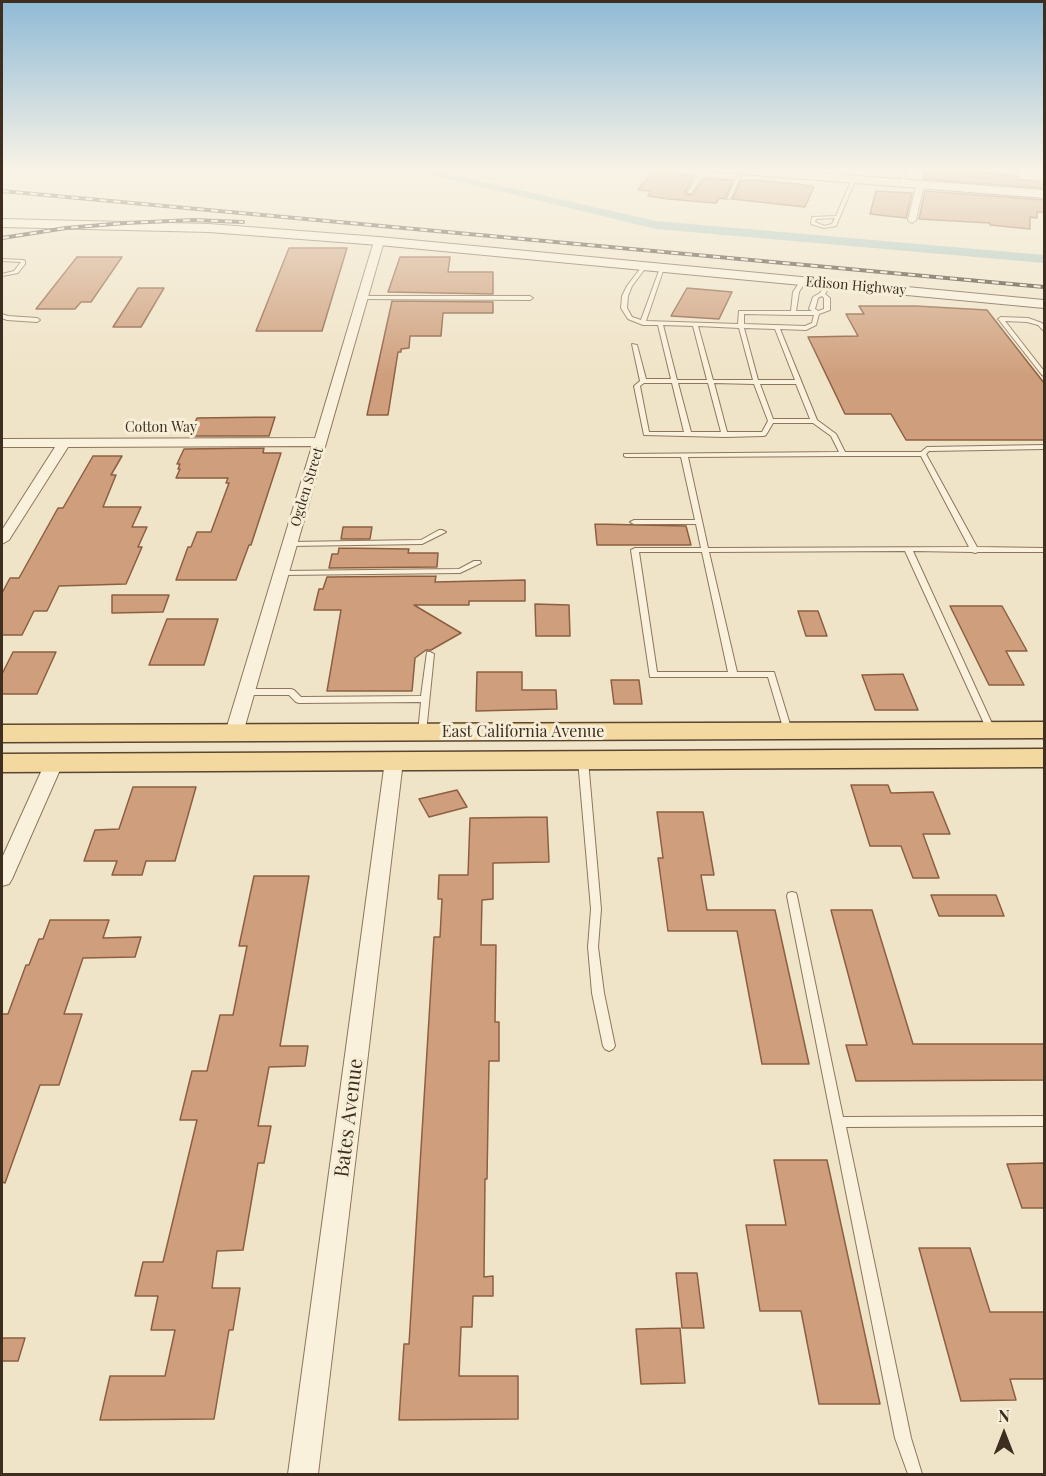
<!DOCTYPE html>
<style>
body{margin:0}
#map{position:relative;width:1046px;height:1476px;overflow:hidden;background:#f0e4c8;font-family:"Playfair Display",serif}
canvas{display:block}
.frame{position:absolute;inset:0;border:3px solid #3d2e20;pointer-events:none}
.north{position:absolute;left:974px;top:1404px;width:60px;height:60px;-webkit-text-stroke:4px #f7eed8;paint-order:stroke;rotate:0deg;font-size:16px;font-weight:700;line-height:24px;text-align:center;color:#3d2e20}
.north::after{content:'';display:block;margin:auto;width:21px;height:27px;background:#3d2e20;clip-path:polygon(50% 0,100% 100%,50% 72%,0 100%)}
</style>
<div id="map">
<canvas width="1046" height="1476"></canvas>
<div class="frame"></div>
<div class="north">N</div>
</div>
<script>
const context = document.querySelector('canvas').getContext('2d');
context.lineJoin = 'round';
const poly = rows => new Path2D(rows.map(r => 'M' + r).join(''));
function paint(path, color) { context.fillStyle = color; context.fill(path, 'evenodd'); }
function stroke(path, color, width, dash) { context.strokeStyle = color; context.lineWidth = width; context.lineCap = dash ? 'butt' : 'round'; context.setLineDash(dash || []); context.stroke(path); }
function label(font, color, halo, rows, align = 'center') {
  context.font = font + ' "Playfair Display",serif'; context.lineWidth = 6; context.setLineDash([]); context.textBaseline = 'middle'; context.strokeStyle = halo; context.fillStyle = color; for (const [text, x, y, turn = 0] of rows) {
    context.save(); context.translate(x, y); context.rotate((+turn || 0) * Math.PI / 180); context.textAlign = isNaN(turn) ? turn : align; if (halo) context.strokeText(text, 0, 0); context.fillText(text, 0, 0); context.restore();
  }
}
paint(poly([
 [403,168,423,168,656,221,1044,255,1044,263,656,229,403,168]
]), '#a9c4bc');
const building = poly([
 [925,169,1017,175,1017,179,1044,182,1044,188,923,179,925,169],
 [653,171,695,175,685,192,687,195,693,194,704,178,733,180,725,199,719,198,716,203,668,199,648,196,651,191,638,190,653,171],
 [750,180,799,184,814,187,805,207,732,199,741,181,750,180],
 [876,191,912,193,906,218,870,214,876,191],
 [925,191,1044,200,1044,212,1037,212,1037,218,1030,217,1030,229,990,225,990,223,919,219,925,191],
 [289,248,347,248,322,331,256,331,289,248],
 [77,257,122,257,91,302,81,302,75,309,36,309,77,257],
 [400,257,450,257,448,272,493,272,493,294,388,292,400,257],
 [138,288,164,288,141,327,113,327,138,288],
 [687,288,732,292,719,319,671,316,687,288],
 [392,301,493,302,493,313,443,313,441,336,410,336,409,348,401,349,401,352,398,352,388,415,367,415,392,301],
 [859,306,916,306,987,310,1044,383,1044,440,906,440,891,414,845,414,808,337,858,336,846,314,864,314,859,306],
 [275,417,269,436,189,436,197,418,275,417],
 [264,448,263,453,281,453,251,545,249,545,236,580,176,580,188,547,191,547,197,532,211,532,229,483,226,483,228,478,176,478,180,469,178,469,180,464,177,464,184,449,264,448],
 [93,456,122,456,111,475,116,475,103,507,141,507,132,527,147,527,138,547,142,547,126,584,59,586,47,611,34,611,22,635,2,635,2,593,10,578,19,578,58,508,63,508,93,456],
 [595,524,686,526,691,545,597,545,595,524],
 [343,527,372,527,370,539,341,539,343,527],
 [339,548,409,549,408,553,438,553,437,567,329,568,332,554,338,554,339,548],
 [436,576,435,582,525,580,525,601,469,601,469,605,414,605,461,633,431,650,426,650,415,658,412,691,327,691,341,610,314,610,319,589,323,589,327,577,436,576],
 [112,595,169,595,163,612,112,613,112,595],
 [535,604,569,605,570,636,536,636,535,604],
 [950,606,1002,606,1027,651,1006,651,1024,685,989,685,950,606],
 [798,611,818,611,827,636,806,636,798,611],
 [167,619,218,619,204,665,149,665,167,619],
 [13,652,56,652,37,694,2,694,2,674,13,652],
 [477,672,522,672,522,690,556,690,557,709,476,711,477,672],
 [903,674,918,710,875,710,862,675,903,674],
 [611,680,639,680,642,704,614,704,611,680],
 [851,785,888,785,891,793,933,792,950,834,923,834,939,878,913,878,901,846,870,846,851,785],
 [133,787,196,787,175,861,146,861,142,875,112,875,117,861,84,861,95,830,119,829,133,787],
 [457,790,467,807,429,817,419,799,457,790],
 [657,812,703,812,714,875,701,875,707,910,775,910,809,1064,762,1064,737,931,668,931,658,858,663,858,657,812],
 [547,817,549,862,493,863,493,899,482,900,481,945,496,945,495,1022,499,1022,499,1061,489,1061,487,1179,485,1179,484,1277,493,1276,493,1296,473,1296,472,1327,461,1327,459,1376,518,1376,518,1419,399,1420,404,1344,409,1344,434,937,440,937,442,899,438,899,439,875,468,875,470,818,547,817],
 [254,876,309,876,280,1046,308,1046,305,1066,269,1067,258,1126,271,1126,264,1163,258,1163,243,1250,217,1251,212,1288,240,1288,233,1330,229,1330,214,1419,100,1420,110,1376,165,1376,175,1330,151,1330,158,1296,135,1296,143,1262,163,1262,197,1120,180,1120,192,1071,207,1071,220,1015,233,1015,247,946,239,946,254,876],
 [931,895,996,895,1004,916,939,916,931,895],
 [831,910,872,910,913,1044,1044,1044,1044,1080,856,1081,846,1045,867,1045,831,910],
 [50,920,109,920,103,938,141,937,135,957,83,958,64,1014,82,1014,59,1085,40,1085,5,1183,2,1182,2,1014,8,1014,26,965,29,965,39,939,43,939,50,920],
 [774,1160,827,1160,880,1404,819,1404,801,1311,760,1311,746,1225,786,1225,774,1160],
 [1044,1163,1044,1208,1022,1208,1007,1164,1044,1163],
 [919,1248,970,1248,990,1312,1044,1312,1044,1379,1010,1379,1016,1400,961,1401,919,1248],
 [676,1273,697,1273,704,1328,682,1328,676,1273],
 [680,1328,685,1383,641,1384,636,1329,680,1328],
 [2,1338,25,1338,18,1361,2,1361,2,1338]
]);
paint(building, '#cf9f7d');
stroke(building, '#8d5f41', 1.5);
const lane = poly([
 [704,168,708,168,691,193,687,193,704,168],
 [834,168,838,168,834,178,832,179,830,178,834,168],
 [903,168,907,168,904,183,902,184,900,183,903,168],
 [740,170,743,171,731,198,727,199,740,170],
 [854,178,856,179,836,226,824,228,811,224,812,217,836,216,852,179,854,178],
 [835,218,832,224,824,226,815,222,816,219,835,218],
 [2,259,23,260,25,261,25,264,18,273,2,276,2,274,14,271,21,262,2,261,2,259],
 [643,265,647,266,632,286,628,296,627,308,632,317,641,320,660,268,662,267,664,268,646,321,738,324,739,311,791,311,793,292,801,280,803,279,806,281,799,292,796,311,812,311,809,309,813,297,820,293,827,282,831,282,832,283,825,294,830,298,830,310,819,314,816,325,806,330,780,329,817,420,836,434,845,452,921,452,927,447,1044,445,1044,449,929,451,926,454,977,547,1044,548,1044,552,978,552,975,553,972,552,913,551,995,730,994,732,988,732,987,730,905,551,709,552,737,672,774,672,792,731,791,733,785,733,784,731,768,677,650,677,631,550,635,548,701,548,696,524,634,524,630,522,634,520,695,520,681,457,626,457,624,456,624,454,839,452,831,436,813,423,773,423,766,435,764,436,725,437,644,435,634,386,640,381,632,344,637,345,646,379,671,379,658,325,643,325,628,319,621,308,622,296,627,286,643,265],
 [822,296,824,298,824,309,818,311,815,309,818,298,822,296],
 [744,314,793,315,814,315,812,323,805,326,744,324,744,314],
 [663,325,693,326,707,380,677,380,663,325],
 [698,326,739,328,753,380,713,380,698,326],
 [744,328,775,329,795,380,758,380,744,328],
 [644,383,672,383,684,432,649,432,640,386,644,383],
 [678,383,708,383,721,432,691,432,678,383],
 [714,383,754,384,768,421,762,432,727,432,714,383],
 [760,384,796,384,810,419,773,419,760,384],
 [841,456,921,456,969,547,708,548,688,457,841,456],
 [639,552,702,552,728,672,657,672,639,552],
 [361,296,530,296,533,298,530,300,359,299,359,297,361,296],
 [2,314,8,316,37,318,40,320,37,322,7,320,2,318,2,314],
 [1001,317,1028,318,1042,323,1044,326,1044,331,1038,325,1027,322,1005,321,1044,371,1044,376,1042,375,999,320,998,319,1001,317],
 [439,530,442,530,446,532,422,544,290,546,286,544,290,542,421,540,439,530],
 [474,561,480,561,481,563,460,573,282,575,278,573,282,571,459,569,474,561],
 [427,652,430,652,434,654,426,733,422,736,418,733,421,702,299,703,296,702,289,695,246,695,242,692,246,689,291,689,294,690,301,697,421,696,427,652],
 [583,757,588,760,601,909,598,947,604,993,615,1046,613,1049,609,1051,605,1049,603,1046,592,993,588,947,591,909,578,760,583,757],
 [792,892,796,893,797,896,843,1117,1044,1116,1044,1126,846,1127,911,1438,922,1474,908,1474,895,1438,787,896,788,893,792,892]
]);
const street = poly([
 [917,182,924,184,916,220,912,223,908,220,917,182],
 [379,238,384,241,243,733,240,737,234,738,228,737,225,733,312,446,68,447,9,540,2,544,2,530,55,447,2,447,2,439,315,438,374,241,379,238],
 [394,755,401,757,403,761,318,1474,288,1474,385,761,387,757,394,755],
 [54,757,61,759,63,763,12,879,9,884,2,886,2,858,45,763,47,759,54,757]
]);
const secondary = poly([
 [699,168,754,168,1044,190,1044,198,705,171,699,168],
 [2,219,209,224,379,237,1044,300,1044,308,379,245,209,232,2,227,2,219]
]);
const primary = poly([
 [1044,722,1044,738,2,742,2,725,1044,722],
 [1044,749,1044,767,2,772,2,754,1044,749]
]);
stroke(lane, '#8d765c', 2);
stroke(street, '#8d765c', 2);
stroke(secondary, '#6f573f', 2);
stroke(primary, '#5b4430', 3);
paint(lane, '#faf1dc');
paint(street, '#faf1dc');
paint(secondary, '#faf1dc');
paint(primary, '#f3d9a0');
const rail = poly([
 [2,191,1044,287],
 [2,238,66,228,125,223,193,220,243,222]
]);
stroke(rail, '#3d2e20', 4);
stroke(rail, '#f7eed8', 2, [7]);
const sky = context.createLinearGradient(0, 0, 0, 375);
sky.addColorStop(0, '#8fbad6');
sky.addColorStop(0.45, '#f8f3e6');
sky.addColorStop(1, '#f8f3e600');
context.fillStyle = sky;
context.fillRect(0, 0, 1046, 375);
label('14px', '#3d2e20', '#f7eed8', [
 ["Edison Highway",856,286,5],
 ["Cotton Way",161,428],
 ["Ogden Street",307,487,-73]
]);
label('16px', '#3d2e20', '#f7eed8', [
 ["East California Avenue",523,732]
]);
label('20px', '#3d2e20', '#f7eed8', [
 ["Bates Avenue",349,1118,-83]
]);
</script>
